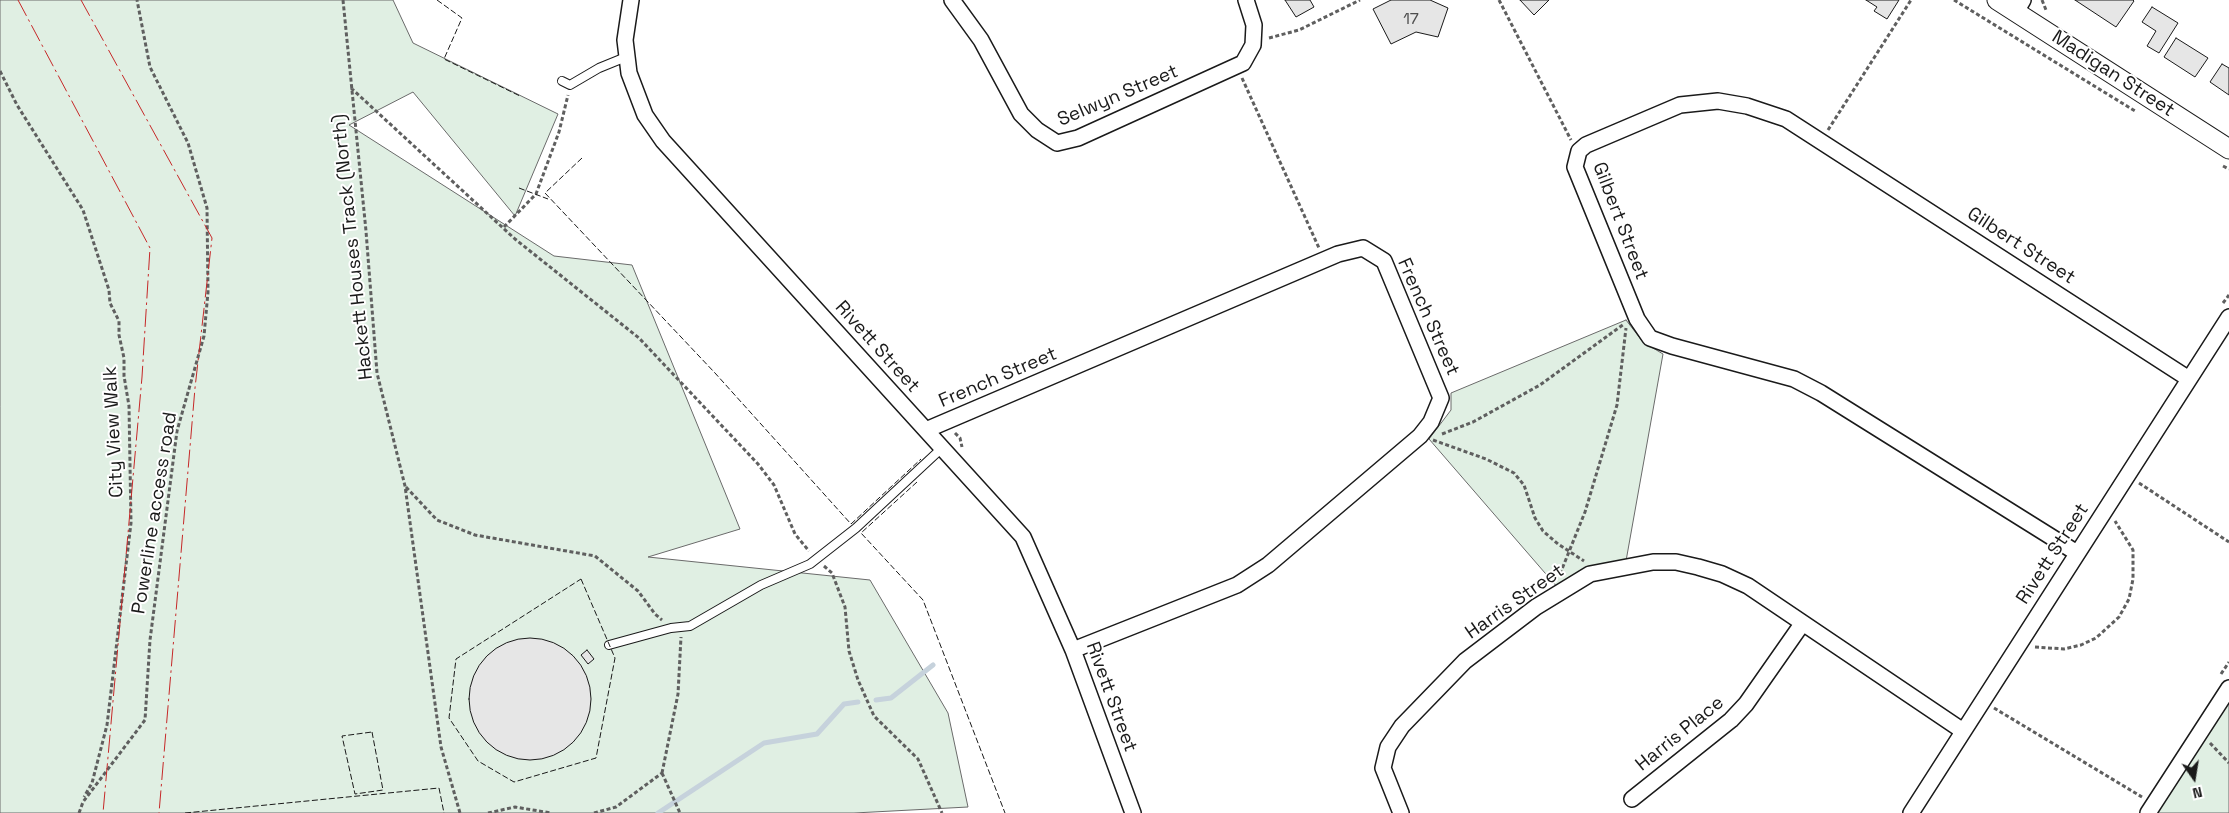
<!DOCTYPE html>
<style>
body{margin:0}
#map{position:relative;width:2229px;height:813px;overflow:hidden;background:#fff;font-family:"Space Grotesk",sans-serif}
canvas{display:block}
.north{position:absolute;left:2169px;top:753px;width:50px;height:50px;-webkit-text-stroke:4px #fff;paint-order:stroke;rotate:167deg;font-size:14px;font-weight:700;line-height:20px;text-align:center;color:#1a1a1a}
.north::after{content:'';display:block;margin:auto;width:18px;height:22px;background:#1a1a1a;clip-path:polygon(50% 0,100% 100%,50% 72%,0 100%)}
</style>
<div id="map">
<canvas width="2229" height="813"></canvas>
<div class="north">N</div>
</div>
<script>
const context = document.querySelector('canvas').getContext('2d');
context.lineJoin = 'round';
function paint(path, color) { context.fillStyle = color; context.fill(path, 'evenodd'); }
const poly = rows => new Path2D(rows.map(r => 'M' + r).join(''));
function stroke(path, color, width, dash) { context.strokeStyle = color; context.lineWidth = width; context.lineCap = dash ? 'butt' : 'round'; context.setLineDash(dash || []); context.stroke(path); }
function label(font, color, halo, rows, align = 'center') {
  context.font = font + ' "Space Grotesk",sans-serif'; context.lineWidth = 4; context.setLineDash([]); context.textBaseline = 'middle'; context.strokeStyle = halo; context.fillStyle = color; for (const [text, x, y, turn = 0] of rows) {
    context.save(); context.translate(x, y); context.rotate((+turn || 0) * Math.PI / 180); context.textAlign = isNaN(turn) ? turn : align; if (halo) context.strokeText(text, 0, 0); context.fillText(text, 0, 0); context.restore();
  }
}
const green = poly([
 [0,0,393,0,413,43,558,114,515,216,413,92,349,125,554,256,632,265,740,529,648,557,870,580,948,713,968,807,854,813,0,813,0,0],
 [1626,320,1643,342,1663,354,1626,561,1558,588,1429,439,1451,410,1451,393,1626,320],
 [2229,700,2229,813,2157,813,2229,700]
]);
paint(green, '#e0efe3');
stroke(green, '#6a6a6a', 1);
stroke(poly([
 [876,700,891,698,933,665],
 [658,813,764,743,817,734,844,704,858,702]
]), '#c6d2dc', 5);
const building = poly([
 [1285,0,1310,0,1314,7,1296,17,1285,0],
 [1391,0,1430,0,1448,8,1438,37,1416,32,1391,44,1373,9,1391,0],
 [1520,0,1549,0,1534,15,1520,0],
 [1866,0,1899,0,1887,19,1874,11,1877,7,1866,0],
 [2075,0,2133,0,2134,1,2116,27,2075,0],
 [2152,7,2178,23,2159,53,2147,46,2156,31,2142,22,2152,7],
 [2176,38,2208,58,2195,77,2164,57,2176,38],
 [2222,64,2229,68,2229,95,2210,82,2222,64],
 '469 699a61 61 0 1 1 122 0a61 61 0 1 1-122 0Z',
 [587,650,594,659,588,664,581,655,587,650]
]);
paint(building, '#e6e6e6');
stroke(building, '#1a1a1a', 1);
const service = poly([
 [562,81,570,85,599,68,626,57],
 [609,645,671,628,690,626,761,585,810,564,856,528,942,448]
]);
const minor = poly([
 [631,0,625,40,629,73,645,115,663,141,1023,537,1073,650,1133,813],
 [952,0,981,40,1021,114,1037,130,1057,143,1078,138,1243,63,1253,45,1254,25,1246,0],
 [2016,12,2023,0],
 [926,430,1338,254,1363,248,1384,261,1441,398,1431,422,1420,436,1268,565,1237,585,1073,650],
 [2077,553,1821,393,1794,379,1672,346,1650,338,1637,319,1575,167,1579,151,1586,145,1680,105,1718,101,1747,106,1786,119,2189,379],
 [1632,799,1731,720,1746,704,1802,624],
 [1401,813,1383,768,1388,747,1402,726,1465,661,1536,607,1590,574,1653,562,1676,562,1698,567,1722,574,1748,586,1963,731],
 [1911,813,2229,317],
 [2148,813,2229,688]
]);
const tertiary = poly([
 [1997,0,2229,149]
]);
stroke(service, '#1a1a1a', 10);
stroke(minor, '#1a1a1a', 18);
stroke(tertiary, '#1a1a1a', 21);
stroke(poly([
 [343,0,366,231,377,373,405,486,441,747,460,813],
 [1499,0,1571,140],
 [1954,0,2135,111],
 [2042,0,2046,10],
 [1269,38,1299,30,1360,0],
 [0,71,17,105,83,210,109,290,110,303,119,321,119,335,124,358,124,376,129,406,131,523,107,725,92,783,84,797],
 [1242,78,1319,248],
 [351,88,515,239,639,338,758,464,774,485,795,534,809,551],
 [1828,130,1911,0],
 [2223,166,2229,169],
 [504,227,536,194,559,132,568,95],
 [2223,303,2229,295],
 [955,433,960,438,962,447],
 [1442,434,1473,422,1540,385,1624,324],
 [1433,440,1486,459,1514,473,1524,485,1535,518,1543,531,1558,544,1584,561],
 [2139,483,2229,542],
 [406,487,437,520,475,535,595,556,638,591,655,614,662,620],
 [824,566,832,573,845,607,849,651,858,680,874,716,918,759,942,813],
 [1560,574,1585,512,1617,405,1626,328],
 [2035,647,2064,649,2081,645,2096,638,2119,617,2129,599,2133,579,2133,550,2115,521],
 [2221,674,2229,662],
 [1994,708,2142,797],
 [2210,743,2229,763],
 [662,773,678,694,681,637],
 [662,773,680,813],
 [79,813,83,802,145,720,150,640,177,431,204,336,208,292,207,208,188,143,150,67,137,0],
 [488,813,515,807,551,813],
 [594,813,616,807,662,773]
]), '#5f5f5f', 3, [4, 2.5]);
stroke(service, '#fff', 8);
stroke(minor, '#fff', 15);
stroke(tertiary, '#fff', 19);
stroke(poly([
 [437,0,462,18,444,59,520,96],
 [582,158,545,193,715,373,851,524,921,459],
 [519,188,548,199],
 [917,482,861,533,923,600,1005,813],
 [581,579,615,658,596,758,514,782,478,761,449,718,456,659,581,579],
 [372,732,383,790,355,794,342,736,372,732],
 [185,813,439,788,444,813]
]), '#1a1a1a', 1, [6, 2.5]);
stroke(poly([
 [18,0,150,248,142,377,103,813],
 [81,0,212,238,195,388,159,813]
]), '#c62828', 1, [18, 4, 2.5, 4]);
label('16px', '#4d4d4d', null, [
 ["17",1411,20]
]);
label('19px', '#1a1a1a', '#fff', [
 ["Madigan Street",2113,74,33],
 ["Selwyn Street",1118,96,-23],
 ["Gilbert Street",1620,221,69],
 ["Gilbert Street",2021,246,33],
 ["Hackett Houses Track (North)",353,247,-96],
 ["French Street",1428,317,66],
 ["Rivett Street",877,347,48],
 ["French Street",998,378,-23],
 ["City View Walk",114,432,-93],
 ["Powerline access road",155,513,-81],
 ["Rivett Street",2053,554,-57],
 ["Harris Street",1515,602,-35],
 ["Rivett Street",1111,697,70],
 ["Harris Place",1680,734,-39]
]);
</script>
